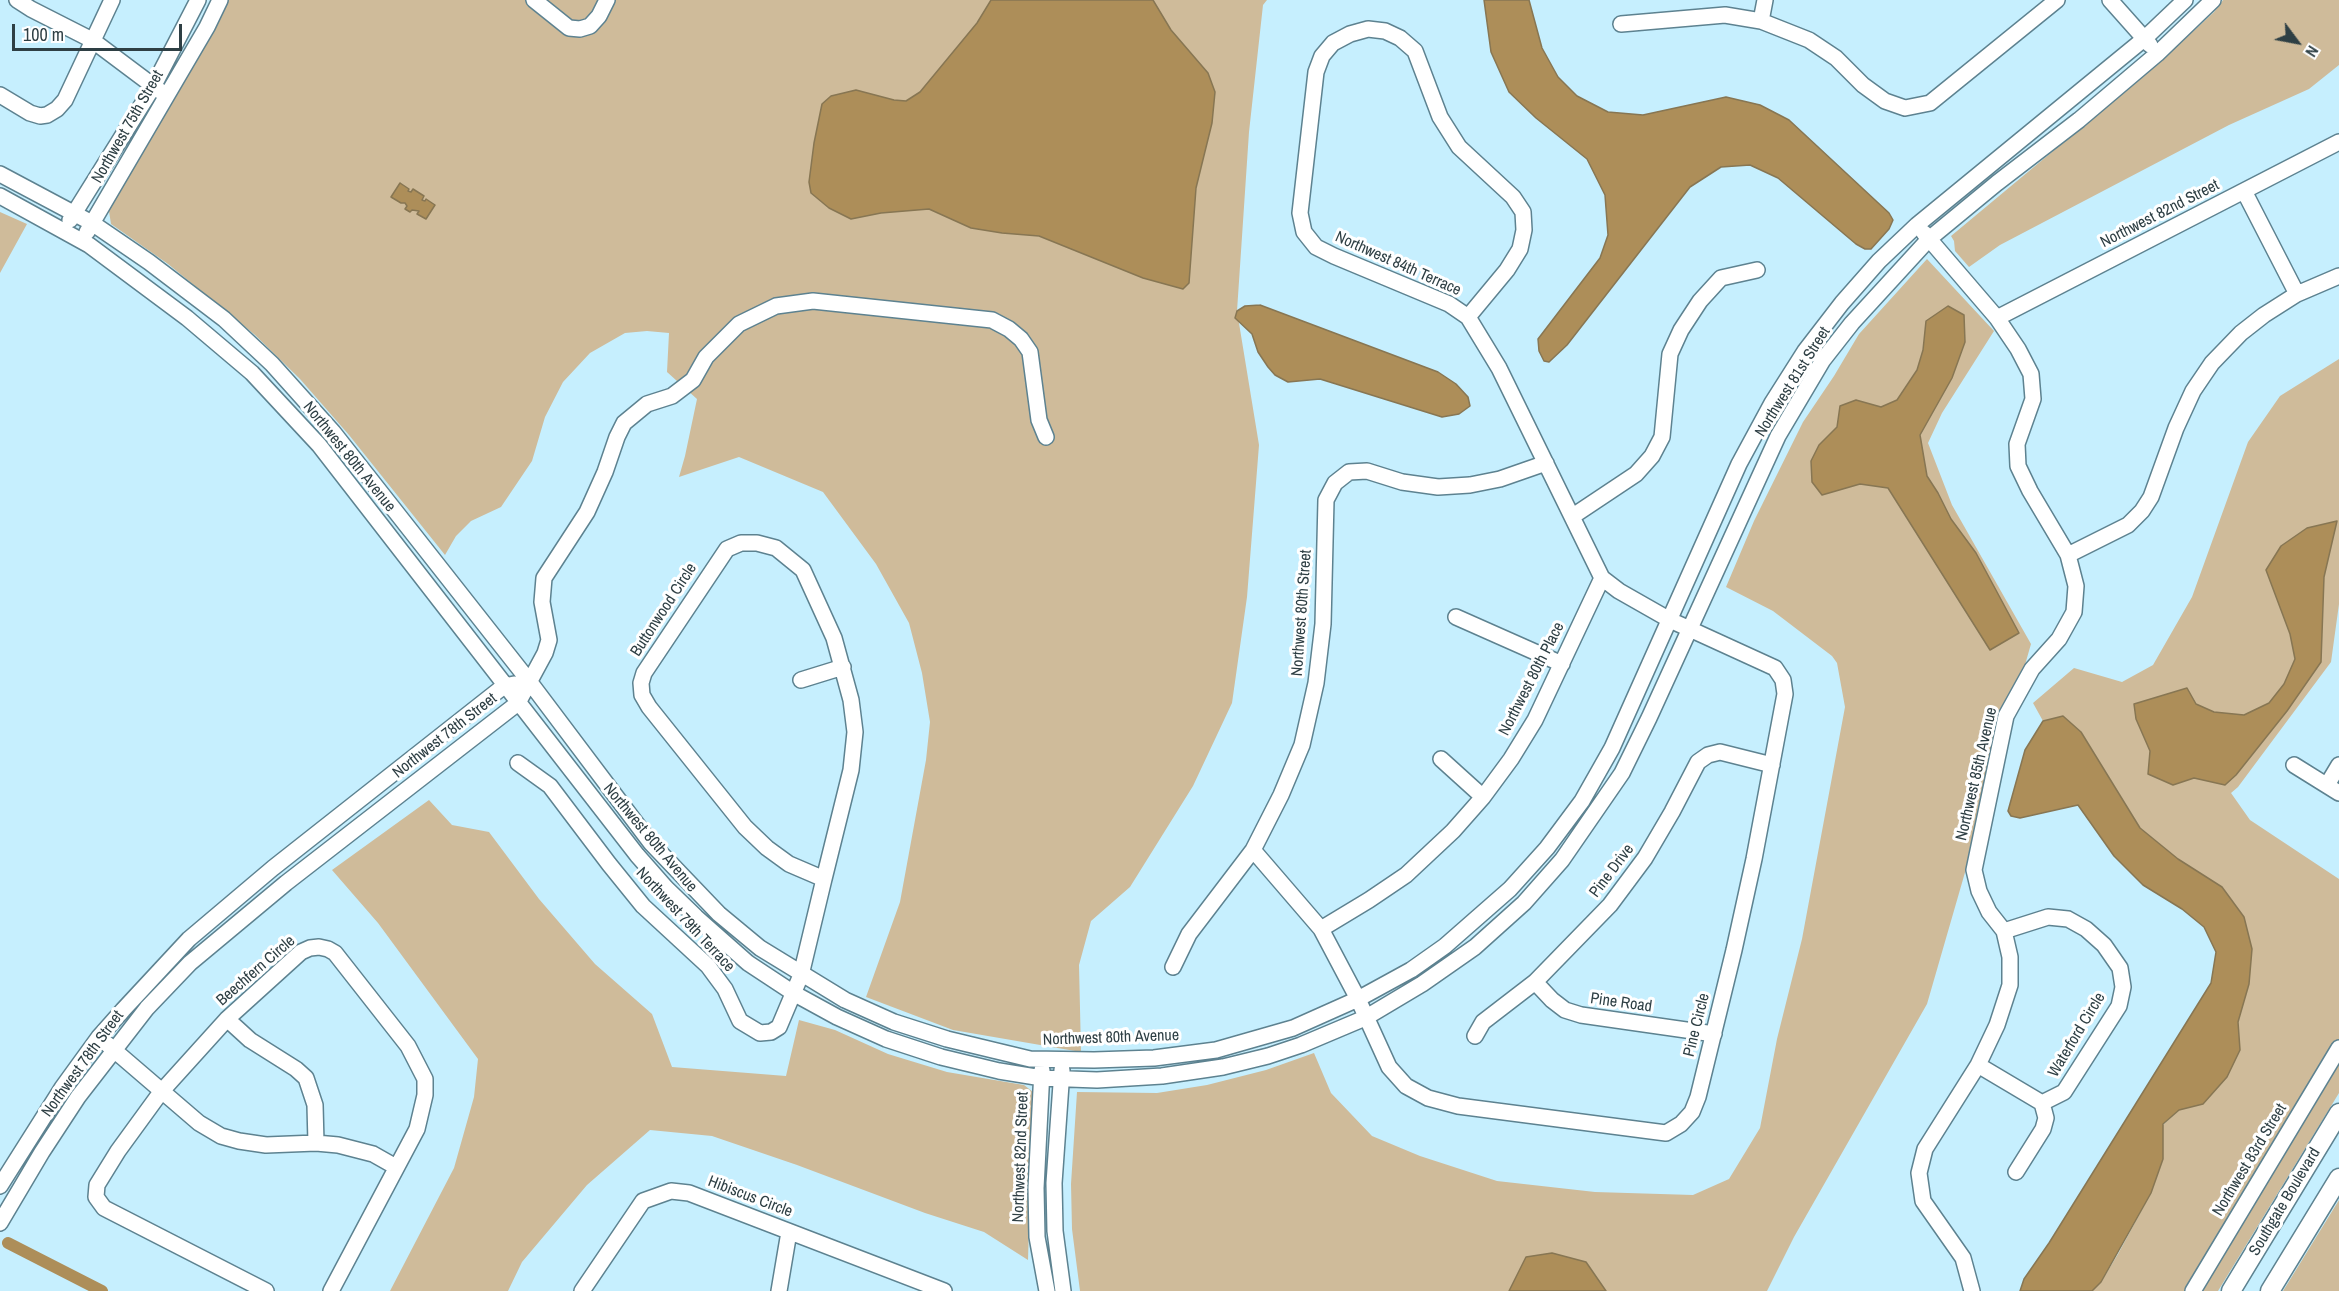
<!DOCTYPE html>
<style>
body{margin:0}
#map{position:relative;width:2339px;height:1291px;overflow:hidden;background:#c6effe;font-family:"Archivo Narrow",sans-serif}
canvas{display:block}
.north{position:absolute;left:2267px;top:12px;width:60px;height:60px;-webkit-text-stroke:4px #fff;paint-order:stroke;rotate:122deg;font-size:16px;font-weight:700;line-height:24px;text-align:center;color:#2e3f44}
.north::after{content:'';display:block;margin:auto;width:21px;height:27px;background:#2e3f44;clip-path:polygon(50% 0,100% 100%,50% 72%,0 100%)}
.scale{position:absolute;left:12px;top:24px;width:170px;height:27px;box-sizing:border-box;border:3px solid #2e3f44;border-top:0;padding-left:8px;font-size:18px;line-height:21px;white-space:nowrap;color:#2e3f44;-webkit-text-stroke:4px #fff;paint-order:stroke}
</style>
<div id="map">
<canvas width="2339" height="1291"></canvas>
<div class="north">N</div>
<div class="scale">100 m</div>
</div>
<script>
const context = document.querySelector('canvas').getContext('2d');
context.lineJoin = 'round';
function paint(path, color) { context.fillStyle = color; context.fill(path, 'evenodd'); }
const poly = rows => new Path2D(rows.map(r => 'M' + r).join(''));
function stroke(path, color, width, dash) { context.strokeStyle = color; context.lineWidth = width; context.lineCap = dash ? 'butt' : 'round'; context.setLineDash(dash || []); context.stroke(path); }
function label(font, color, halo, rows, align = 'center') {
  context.font = font + ' "Archivo Narrow",sans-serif'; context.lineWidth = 6; context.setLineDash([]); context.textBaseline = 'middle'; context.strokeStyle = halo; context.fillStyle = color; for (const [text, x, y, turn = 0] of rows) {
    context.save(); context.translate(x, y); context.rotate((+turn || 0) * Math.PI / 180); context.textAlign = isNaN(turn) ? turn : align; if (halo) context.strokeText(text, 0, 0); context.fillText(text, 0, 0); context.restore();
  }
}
paint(poly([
 [227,0,1267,0,1263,5,1249,132,1237,311,1259,445,1247,597,1232,703,1193,786,1130,887,1091,921,1079,965,1081,1052,953,1030,866,997,900,902,926,760,930,722,922,673,909,623,876,564,823,492,739,457,679,477,685,456,697,399,667,372,669,333,647,331,625,333,590,353,563,382,545,417,532,461,501,507,471,521,456,536,445,555,349,435,300,379,255,335,168,264,111,224,108,205],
 [2223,0,2339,0,2339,65,2309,89,2229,125,2000,245,1969,267,1955,251,1954,241,1951,236,2160,62,2214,12],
 [0,212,27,224,0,273],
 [1927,259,1994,331,1942,413,1928,443,1952,505,2031,644,1927,1004,1794,1237,1767,1291,1080,1291,1072,1229,1071,1184,1077,1092,1157,1093,1207,1085,1266,1070,1314,1053,1331,1093,1372,1136,1420,1156,1497,1181,1595,1192,1693,1195,1729,1179,1760,1128,1777,1039,1802,939,1845,707,1837,663,1832,656,1773,611,1726,587,1754,521,1803,422,1834,376,1859,334],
 [2339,359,2339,604,2331,662,2238,787,2231,793,2250,820,2339,879,2339,1093,2218,1291,2092,1291,2101,1282,2118,1254,2151,1193,2163,1159,2163,1125,2179,1110,2203,1104,2240,1050,2237,1022,2249,984,2252,949,2244,917,2222,887,2178,859,2140,828,2081,732,2063,716,2043,721,2033,703,2074,668,2122,682,2153,665,2192,597,2248,442,2280,396],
 [429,800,452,825,489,832,539,899,595,964,652,1014,672,1067,786,1076,799,1020,835,1030,888,1054,947,1072,1024,1085,1033,1092,1028,1260,984,1232,925,1213,797,1165,712,1136,650,1130,587,1185,522,1262,508,1291,390,1291,454,1168,474,1097,478,1059,378,923,332,870],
 [2339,1200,2339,1291,2283,1291]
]), '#cfbb9a');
const water = poly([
 [991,0,1153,0,1171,30,1208,73,1215,92,1212,123,1196,188,1189,283,1183,289,1143,278,1039,236,1002,233,971,228,929,209,881,213,851,219,829,208,811,193,809,182,814,143,822,104,831,96,856,90,894,100,906,101,920,92,977,23,991,0],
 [1484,0,1529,0,1542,48,1558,77,1577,96,1608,112,1643,115,1726,97,1760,105,1789,120,1889,213,1893,220,1889,229,1871,249,1865,249,1856,244,1778,178,1750,165,1721,167,1690,187,1567,345,1549,362,1544,361,1539,351,1538,339,1600,258,1608,235,1605,195,1587,159,1536,118,1509,92,1491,52,1484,0],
 [400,183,409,189,408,191,411,192,413,189,424,196,422,200,425,201,426,199,435,205,426,219,417,214,419,211,412,210,410,212,405,209,407,206,405,203,401,203,391,197,400,183],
 [1260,305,1438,372,1456,384,1468,397,1470,406,1459,414,1442,417,1320,379,1288,382,1275,375,1268,367,1258,352,1252,334,1235,318,1237,311,1245,306,1260,305],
 [1948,306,1964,315,1965,342,1952,378,1920,435,1927,476,1938,493,1951,519,1976,553,2019,633,1990,650,1888,488,1860,484,1822,495,1812,482,1811,461,1819,445,1837,427,1840,406,1856,400,1881,407,1897,400,1917,370,1923,350,1926,321,1948,306],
 [2337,521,2324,577,2321,662,2287,711,2236,775,2225,785,2194,778,2173,785,2148,774,2150,751,2136,719,2134,704,2187,688,2196,704,2214,712,2244,715,2269,703,2284,684,2295,659,2290,634,2266,570,2281,546,2307,528,2337,521],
 [2063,716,2081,732,2140,828,2178,859,2222,887,2244,917,2252,949,2249,984,2238,1022,2240,1050,2227,1077,2203,1104,2179,1110,2163,1124,2163,1159,2151,1193,2101,1282,2092,1291,2020,1291,2024,1279,2049,1243,2211,983,2216,952,2204,927,2182,909,2143,885,2114,856,2078,805,2020,818,2011,816,2008,811,2025,750,2043,721,2063,716],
 [1552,1253,1586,1262,1606,1291,1509,1291,1526,1257,1552,1253]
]);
paint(water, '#ad8e59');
stroke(water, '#877653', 1.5);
stroke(poly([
 [8,1243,102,1291]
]), '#ad8e59', 12);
const minor = poly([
 [17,0,31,9,92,40,160,91],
 [534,0,569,28,580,29,590,26,599,16,607,0],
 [2110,0,2150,45],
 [1761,21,1765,0],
 [1621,24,1725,15,1761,21,1809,40,1836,58,1863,85,1885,101,1905,108,1930,103,2057,0],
 [0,95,30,113,40,116,47,115,57,109,65,100,112,0],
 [0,174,92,223,149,262,224,319,272,364,333,432,529,681,651,843,719,914,760,948,845,1000,894,1022,947,1039,1030,1059,1094,1060,1154,1058,1216,1050,1293,1028,1358,999,1411,970,1445,946,1510,889,1547,848,1582,801,1612,748,1739,464,1772,403,1805,351,1842,303,1879,261,1917,225,2144,39,2185,0],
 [2244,191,2297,294],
 [0,196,89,245,187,318,252,373,319,445,637,855,666,888,696,917,748,963,795,994,837,1017,886,1039,941,1057,999,1071,1042,1078,1097,1080,1162,1076,1223,1067,1268,1056,1301,1045,1365,1018,1422,984,1475,947,1524,903,1562,860,1622,773,1649,718,1778,436,1823,360,1852,323,1929,239,1997,183,2079,120,2157,54,2213,0],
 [70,220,153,87,198,0],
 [87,232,207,27,220,0],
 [1924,233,1997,318,2018,349,2031,374,2033,399,2017,444,2018,466,2030,491,2068,555,2076,586,2074,612,2059,639,2032,669,2006,716,1974,870,1979,891,1989,912,2004,931,2010,957,2010,985,1997,1025,1978,1065,1925,1149,1919,1173,1923,1201,1963,1258,1972,1291],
 [1997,318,2339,142],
 [1573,516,1636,474,1652,456,1662,437,1670,354,1681,330,1700,301,1721,278,1757,270],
 [2068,555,2128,525,2142,511,2151,497,2176,428,2193,391,2212,363,2241,333,2264,315,2297,294,2339,276],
 [1456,617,1562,664],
 [801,680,843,667],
 [1441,759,1483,797],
 [518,763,550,786,609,864,643,906,708,966,725,989,740,1021,760,1033,771,1032,779,1027,801,975,824,879,789,864,767,848,745,827,649,707,642,695,641,683,644,673,727,549,741,543,757,543,776,548,803,570,834,638,851,700,855,732,851,770,824,879],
 [2294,765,2339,793],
 [2327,785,2339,765],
 [1253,850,1321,929,1358,999,1389,1067,1406,1086,1428,1098,1458,1106,1666,1133,1681,1124,1692,1112,1698,1097,1734,950,1754,859,1785,694,1783,680,1775,668,1670,620,1619,591,1602,578,1499,368,1468,317,1449,304,1334,256,1316,247,1304,232,1300,213,1316,72,1322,56,1333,43,1350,34,1368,29,1385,31,1400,38,1415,51,1440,117,1459,147,1513,197,1523,212,1524,230,1520,249,1507,270,1468,317],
 [1321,929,1369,900,1406,875,1453,831,1483,797,1511,759,1535,720,1602,578],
 [1173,967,1189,934,1253,850,1281,795,1302,745,1316,683,1323,624,1326,500,1335,483,1349,472,1367,471,1402,482,1438,487,1470,485,1500,479,1546,463],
 [1535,982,1552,1000,1565,1010,1581,1015,1714,1034],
 [227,1019,250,1040,296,1069,306,1078,315,1105,316,1143],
 [1475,1036,1483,1022,1535,982,1610,905,1645,858,1672,812,1698,762,1708,755,1720,752,1772,765],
 [107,1044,199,1123,221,1136,239,1141,266,1145,316,1143,338,1145,373,1154,396,1167],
 [1978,1065,2042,1103,2064,1092,2119,1006,2123,987,2120,968,2104,945,2086,929,2068,919,2048,917,2004,931],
 [1042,1070,1036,1188,1037,1237,1047,1291],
 [1062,1070,1054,1183,1055,1231,1063,1291],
 [2016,1172,2043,1129,2046,1118,2042,1103],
 [0,1186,62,1088,99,1037,123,1010,189,939,273,868,504,686,514,684],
 [0,1223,42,1152,78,1097,147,1008,190,963,286,883,518,703,545,653,549,640,542,602,544,578,587,512,605,472,617,437,624,423,647,404,672,396,693,380,706,357,739,324,776,306,813,301,992,320,1009,329,1021,339,1030,352,1039,420,1046,437],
 [266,1291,104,1208,96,1197,97,1185,118,1151,161,1092,227,1019,301,952,310,948,319,947,328,949,335,953,408,1046,425,1079,425,1095,417,1129,331,1291],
 [582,1291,643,1201,671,1191,689,1193,944,1291],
 [779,1291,789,1232],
 [2193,1291,2339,1048]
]);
const major = poly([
 [2231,1291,2339,1113],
 [2270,1291,2339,1178]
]);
stroke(minor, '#5d8290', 18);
stroke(major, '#5d8290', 21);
stroke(minor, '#fff', 15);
stroke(major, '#fff', 18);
label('16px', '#2e3f44', '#fff', [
 ["Northwest 75th Street",128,127,-60],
 ["Northwest 82nd Street",2160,214,-27],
 ["Northwest 84th Terrace",1398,264,24],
 ["Northwest 81st Street",1793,382,-58],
 ["Northwest 80th Avenue",349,457,51],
 ["Buttonwood Circle",664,610,-57],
 ["Northwest 80th Street",1302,613,-86],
 ["Northwest 80th Place",1532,679,-63],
 ["Northwest 78th Street",445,736,-38],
 ["Northwest 85th Avenue",1977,774,-77],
 ["Northwest 80th Avenue",650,838,50],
 ["Pine Drive",1612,871,-53],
 ["Northwest 79th Terrace",685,920,47],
 ["Beechfern Circle",256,971,-41],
 ["Pine Road",1621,1003,8],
 ["Pine Circle",1697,1025,-76],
 ["Waterford Circle",2077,1035,-59],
 ["Northwest 80th Avenue",1111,1038,-2],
 ["Northwest 78th Street",83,1064,-54],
 ["Northwest 82nd Street",1021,1157,-88],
 ["Northwest 83rd Street",2250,1160,-59],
 ["Hibiscus Circle",750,1197,21],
 ["Southgate Boulevard",2285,1202,-59]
]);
</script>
